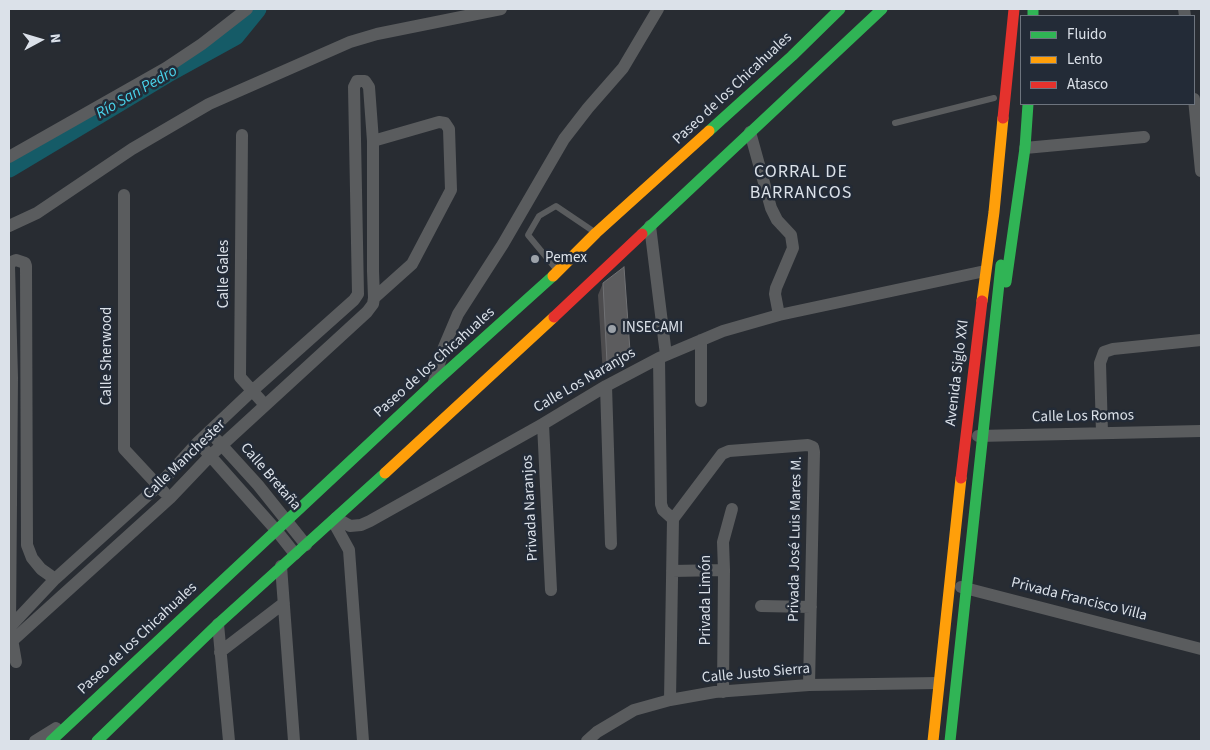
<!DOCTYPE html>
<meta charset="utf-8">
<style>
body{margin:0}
#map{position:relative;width:1210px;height:750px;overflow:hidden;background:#282c32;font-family:"Source Sans 3",sans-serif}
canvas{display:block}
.frame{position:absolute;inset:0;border:10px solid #dbe1e9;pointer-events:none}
.legend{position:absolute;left:1020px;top:15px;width:175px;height:90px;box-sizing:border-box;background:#232b37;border:1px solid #6d747e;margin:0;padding:6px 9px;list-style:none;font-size:15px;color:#dbe1e9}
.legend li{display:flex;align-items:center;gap:10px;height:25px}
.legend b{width:25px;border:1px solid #6d747e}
.north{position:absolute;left:15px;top:15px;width:50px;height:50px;-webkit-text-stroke:4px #232b37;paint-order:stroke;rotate:84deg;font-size:14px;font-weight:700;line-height:20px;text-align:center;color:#dbe1e9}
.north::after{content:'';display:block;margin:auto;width:18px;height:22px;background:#dbe1e9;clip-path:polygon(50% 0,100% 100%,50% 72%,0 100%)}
</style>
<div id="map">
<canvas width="1210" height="750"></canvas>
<div class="frame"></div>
<ul class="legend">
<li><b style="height:6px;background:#30b455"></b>Fluido</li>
<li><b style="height:6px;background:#ff9f0a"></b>Lento</li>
<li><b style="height:6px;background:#e5322d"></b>Atasco</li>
</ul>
<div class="north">N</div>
</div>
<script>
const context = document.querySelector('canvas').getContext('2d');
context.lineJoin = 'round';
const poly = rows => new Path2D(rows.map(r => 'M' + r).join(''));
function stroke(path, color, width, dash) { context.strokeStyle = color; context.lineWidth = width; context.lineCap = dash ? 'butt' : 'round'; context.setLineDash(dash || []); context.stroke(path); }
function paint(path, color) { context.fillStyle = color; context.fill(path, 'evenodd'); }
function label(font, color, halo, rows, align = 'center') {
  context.font = font + ' "Source Sans 3",sans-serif'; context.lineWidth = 5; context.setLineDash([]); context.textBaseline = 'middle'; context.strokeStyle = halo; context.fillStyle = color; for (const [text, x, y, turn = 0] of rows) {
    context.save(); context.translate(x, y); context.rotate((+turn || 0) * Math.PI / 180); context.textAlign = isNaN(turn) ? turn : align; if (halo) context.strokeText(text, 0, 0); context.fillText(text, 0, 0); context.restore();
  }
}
stroke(poly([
 [9,168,166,74,235,36,257,9]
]), '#155b67', 19);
stroke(poly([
 [895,123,994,98],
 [557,270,528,235,539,216,556,206,593,231]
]), '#5a5c5e', 6);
stroke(poly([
 [1184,9,1185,16],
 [1194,99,1201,171],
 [750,132,771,208,777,220,791,235,793,248,776,288,775,294,779,315],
 [242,135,240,377,265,405],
 [373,141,439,122,445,123,449,129,451,190,412,264,374,298],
 [1025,148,1144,137],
 [9,157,166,68,202,44,247,9],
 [124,195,124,449,164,492],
 [9,226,37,213,132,149,209,104,350,42,377,34,501,9],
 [650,226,666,355],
 [701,340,701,401],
 [659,358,661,504,663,510,673,519],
 [434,382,444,347,458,314,503,244,564,139,588,108,623,68,658,9],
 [606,386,611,544],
 [543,424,551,590],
 [1102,433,1100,363,1104,352,1113,349,1201,340],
 [978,436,1201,431],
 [217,440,258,485,306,545],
 [205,450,276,530,295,554],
 [336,518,350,526,361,525,370,521,543,424,606,386,659,358,723,331,779,315,985,271],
 [673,519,722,454,729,451,808,445,813,447,814,452,809,685],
 [333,521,349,550,363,741],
 [281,566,294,741],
 [672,571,724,570],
 [961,587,1201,649],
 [761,606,811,607],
 [218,624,229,741],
 [10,627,55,579,158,486,198,442,252,391,354,300,358,294,354,87,357,81,365,81,369,87,373,141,373,271,374,298,373,304,367,312,210,456,170,498,12,641],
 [220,652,284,603],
 [16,662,10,627,12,378,9,266,11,262,16,260,25,263,26,266,27,545,32,558,41,569,55,579],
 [723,692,724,570,723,542,732,509],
 [670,700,673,519],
 [35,741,56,728],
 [587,741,597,732,634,710,670,700,715,692,809,685,938,683]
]), '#5a5c5e', 12);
stroke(poly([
 [1033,9,1033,16],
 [709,131,792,56,840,9],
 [642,234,882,9],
 [1006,282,1025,148,1028,104],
 [51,741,433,384,553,276],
 [97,741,218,624,385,473],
 [950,741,1001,265]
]), '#30b455', 11);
stroke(poly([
 [553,276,596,233,709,131],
 [982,301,994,212,1003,118],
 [385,473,554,317],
 [933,741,961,478]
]), '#ff9f0a', 11);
stroke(poly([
 [1003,118,1014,9],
 [554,317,642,234],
 [961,478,982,301]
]), '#e5322d', 11);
paint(poly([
 [603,283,625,363,603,375,598,295]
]), '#4d4c4e');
paint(poly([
 [630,351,625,363,603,375,607,363]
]), '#38393c');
const building = poly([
 [624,267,630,351,607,363,603,283,624,267]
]);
paint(building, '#5c5c5e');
stroke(building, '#707174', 1);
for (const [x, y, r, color] of [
 [535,259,5,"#9ca2a9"],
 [612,329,5,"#9ca2a9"]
]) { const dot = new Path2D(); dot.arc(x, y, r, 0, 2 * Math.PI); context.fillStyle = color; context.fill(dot); stroke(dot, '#232b37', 2); }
label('15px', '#dbe1e9', '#232b37', [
 ["Paseo de los Chicahuales",733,89,-43],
 ["Calle Gales",225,274,-90],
 ["Calle Sherwood",108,356,-90],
 ["Paseo de los Chicahuales",435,363,-42],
 ["Avenida Siglo XXI",958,373,-83],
 ["Calle Los Naranjos",585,381,-30],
 ["Calle Los Romos",1083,417,-1],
 ["Calle Manchester",185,460,-44],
 ["Calle Bretaña",270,477,49],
 ["Privada Naranjos",531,508,-93],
 ["Privada José Luis Mares M.",796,539,-89],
 ["Privada Limón",707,600,-90],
 ["Privada Francisco Villa",1079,600,14],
 ["Paseo de los Chicahuales",138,639,-43],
 ["Calle Justo Sierra",756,674,-5]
]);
label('15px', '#dbe1e9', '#232b37', [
 ["Pemex",545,259],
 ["INSECAMI",622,329]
], 'left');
label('italic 16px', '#49d2ea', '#232b37', [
 ["Río San Pedro",137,93,-30]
]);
context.letterSpacing = '1px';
label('18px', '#dbe1e9', '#232b37', [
 ["CORRAL DE",801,173],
 ["BARRANCOS",801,194]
]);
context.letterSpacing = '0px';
</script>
